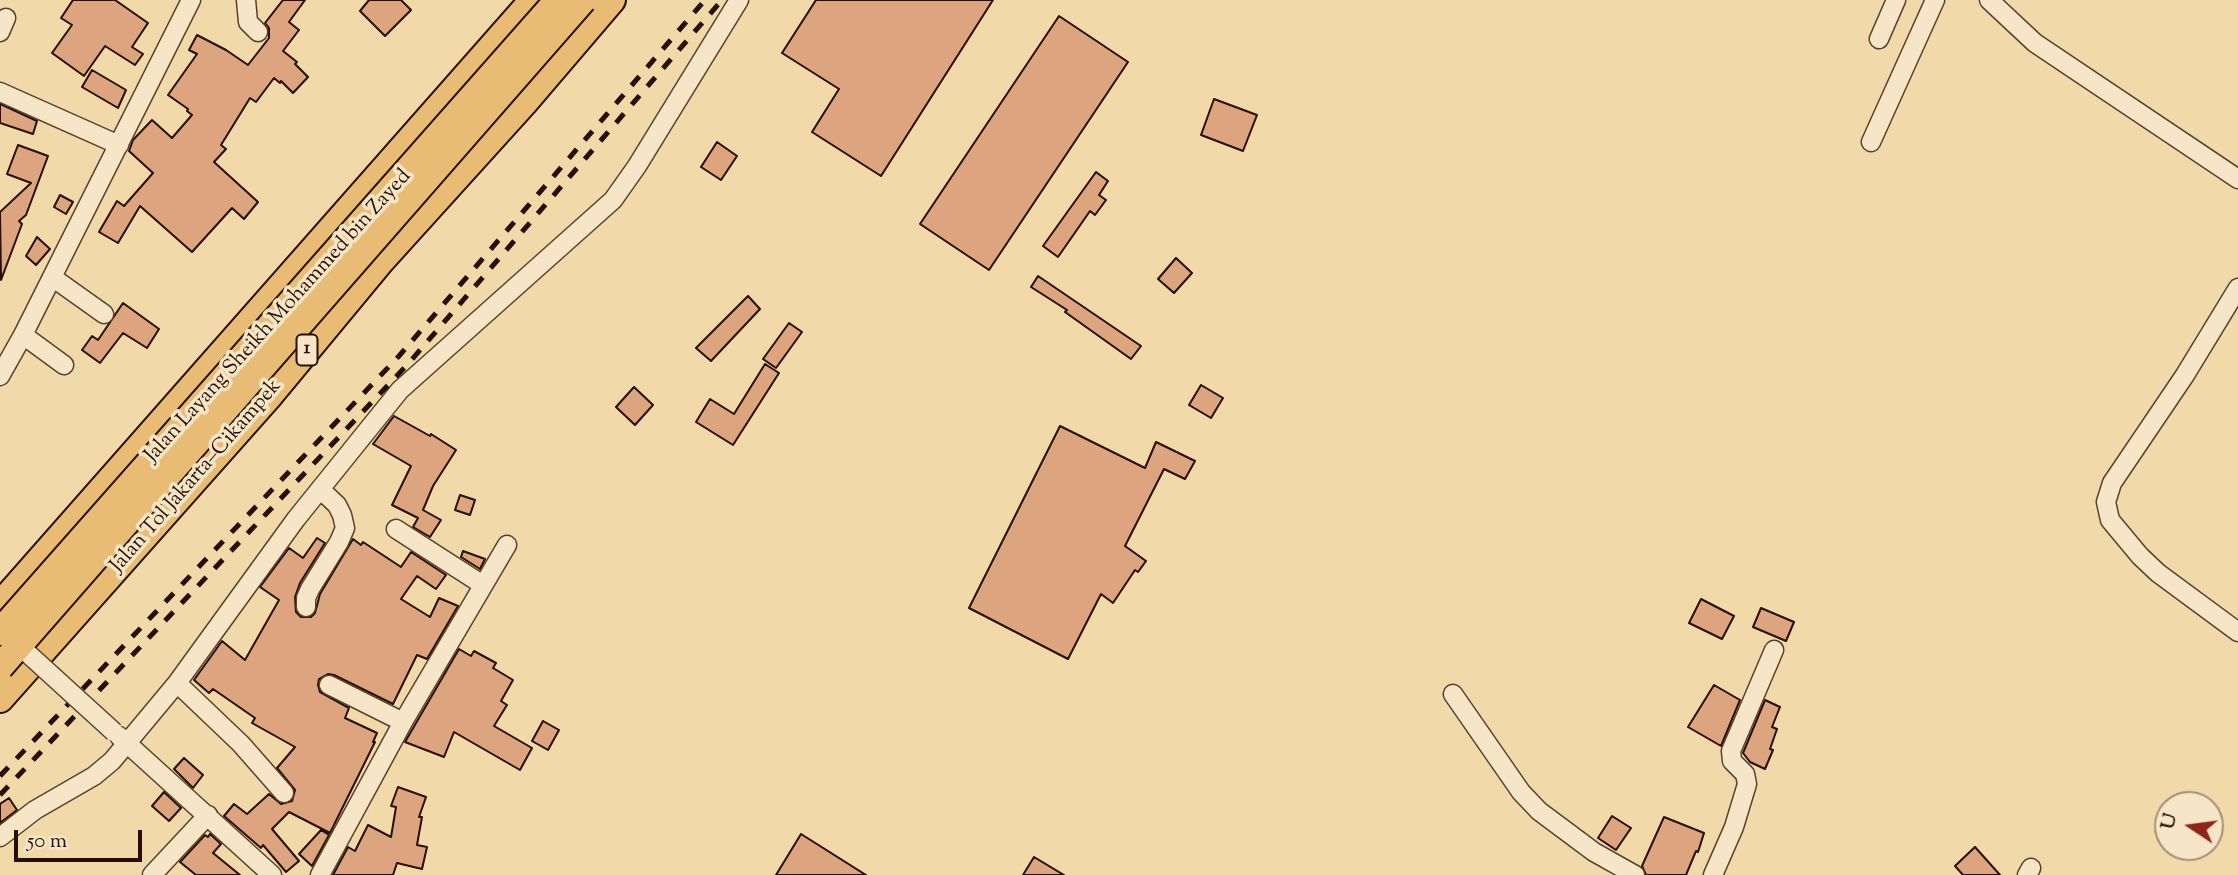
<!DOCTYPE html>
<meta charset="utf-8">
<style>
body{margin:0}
#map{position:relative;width:2238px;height:875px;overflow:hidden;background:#f1d9a9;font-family:"Sorts Mill Goudy",serif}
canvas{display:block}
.north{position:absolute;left:2154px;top:791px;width:70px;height:70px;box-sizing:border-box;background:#f6e6c7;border:2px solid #a39077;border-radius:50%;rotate:283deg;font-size:19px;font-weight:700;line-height:28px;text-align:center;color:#260f00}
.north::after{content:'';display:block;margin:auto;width:24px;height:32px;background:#8f2418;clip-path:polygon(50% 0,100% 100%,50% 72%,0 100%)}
.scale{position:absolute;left:14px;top:830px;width:128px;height:32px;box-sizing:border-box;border:4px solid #260f00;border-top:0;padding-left:9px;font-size:21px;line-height:24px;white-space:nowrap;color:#260f00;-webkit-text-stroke:5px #f6e6c7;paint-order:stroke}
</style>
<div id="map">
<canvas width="2238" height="875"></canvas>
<div class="north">U</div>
<div class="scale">50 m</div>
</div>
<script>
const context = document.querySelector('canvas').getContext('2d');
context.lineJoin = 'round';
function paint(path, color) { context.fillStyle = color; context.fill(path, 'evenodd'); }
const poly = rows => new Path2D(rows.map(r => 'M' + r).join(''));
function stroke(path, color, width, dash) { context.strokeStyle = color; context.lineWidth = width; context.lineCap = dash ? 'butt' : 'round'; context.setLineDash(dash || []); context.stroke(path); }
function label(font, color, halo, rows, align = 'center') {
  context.font = font + ' "Sorts Mill Goudy",serif'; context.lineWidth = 7; context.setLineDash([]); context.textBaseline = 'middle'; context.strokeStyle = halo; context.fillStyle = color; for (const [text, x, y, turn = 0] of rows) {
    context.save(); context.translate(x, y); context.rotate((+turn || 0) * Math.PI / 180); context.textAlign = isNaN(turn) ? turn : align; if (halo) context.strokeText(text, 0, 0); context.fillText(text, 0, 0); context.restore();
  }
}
const building = poly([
 [73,0,115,0,148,23,132,47,143,54,135,65,105,46,84,76,52,53,72,25,61,18,73,0],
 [283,0,305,0,289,22,299,30,283,51,297,62,295,64,308,77,293,93,281,81,280,83,274,78,256,102,250,98,221,145,226,149,214,162,258,202,244,219,232,208,192,252,140,206,118,243,99,232,117,201,124,206,153,173,129,151,133,140,152,120,172,138,192,115,187,111,188,109,168,95,197,54,189,50,197,35,226,50,248,65,269,38,269,28,265,23,283,0],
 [369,0,401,0,411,10,385,36,360,11,369,0],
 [816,0,993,0,881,176,812,132,839,89,782,53,816,0],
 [1059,16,1128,62,989,270,920,224,1059,16],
 [92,70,126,90,118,108,82,87,92,70],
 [1214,99,1257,115,1243,151,1201,135,1214,99],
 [0,104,37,121,33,134,0,123,0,104],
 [717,142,737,156,721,180,701,167,717,142],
 [18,145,48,156,26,215,19,221,22,224,1,280,0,212,31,183,7,174,18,145],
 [1096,172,1108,181,1099,195,1106,200,1095,215,1090,211,1058,257,1043,246,1096,172],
 [60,195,73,202,66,214,54,207,60,195],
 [37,237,50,249,36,265,26,256,37,237],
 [1176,258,1192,273,1174,293,1158,279,1176,258],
 [1038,276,1141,346,1131,359,1065,312,1067,310,1031,287,1038,276],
 [748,296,760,309,711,361,696,348,748,296],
 [123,303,159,329,147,348,123,333,100,363,82,350,92,336,98,340,123,303],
 [789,323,802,332,776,368,763,359,789,323],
 [765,364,779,373,733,445,696,422,710,399,734,414,765,364],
 [1201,385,1223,398,1211,418,1189,405,1201,385],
 [634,387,653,405,635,425,616,407,634,387],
 [394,416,430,436,431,434,456,450,433,486,423,510,441,520,430,537,413,527,418,518,392,505,411,466,373,444,394,416],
 [1060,426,1145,468,1156,442,1195,461,1185,479,1164,469,1125,546,1146,561,1138,572,1135,570,1113,603,1101,594,1068,659,969,608,1060,426],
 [460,495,475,500,470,515,455,510,460,495],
 [317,538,325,543,300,583,295,597,296,612,301,617,311,617,315,613,320,594,353,539,361,545,363,542,401,567,411,552,446,575,436,589,417,576,401,599,430,617,439,598,458,606,427,659,417,655,393,704,334,675,328,674,319,679,318,685,320,692,349,708,345,718,377,733,373,742,375,742,330,833,289,812,272,829,299,861,286,872,263,845,261,848,224,816,234,804,247,814,269,794,281,804,292,801,295,790,277,768,295,747,252,723,255,718,213,689,209,693,194,680,222,641,245,660,279,600,260,587,289,548,303,558,317,538],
 [463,551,485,559,480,569,461,557,463,551],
 [1701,599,1734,616,1722,639,1689,623,1701,599],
 [1761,608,1794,622,1786,641,1753,627,1761,608],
 [459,649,471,656,474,651,496,663,493,668,513,680,501,701,507,705,494,726,532,748,520,770,454,732,444,757,405,742,459,649],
 [1714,685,1740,700,1721,746,1688,727,1714,685],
 [1765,700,1780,707,1772,727,1777,729,1770,749,1773,750,1765,769,1750,762,1743,753,1765,700],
 [543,721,559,730,548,750,532,741,543,721],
 [184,758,203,775,193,788,174,769,184,758],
 [398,787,426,797,419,817,422,817,417,845,427,847,422,869,397,863,393,875,333,875,348,847,355,851,368,825,391,837,396,807,391,806,398,787],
 [164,792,181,808,169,821,152,806,164,792],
 [9,798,17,810,0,823,0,804,9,798],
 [1612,816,1631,828,1616,850,1598,838,1612,816],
 [1664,817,1704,833,1698,852,1696,851,1686,875,1646,875,1642,866,1664,817],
 [321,830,329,835,312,866,299,854,321,830],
 [210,834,221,844,213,853,240,875,196,875,180,862,205,835,208,837,210,834],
 [801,834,866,875,776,875,801,834],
 [1975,847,2000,875,1963,875,1955,866,1975,847],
 [1034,857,1064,875,1023,875,1034,857]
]);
paint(building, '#dda480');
stroke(building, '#260f00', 2);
const minor = poly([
 [246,0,248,22,258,32],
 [1989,0,2035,43,2238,179],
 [0,32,6,18],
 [1879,39,1896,0],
 [0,92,119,145],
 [1871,142,1935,0],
 [52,277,104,314],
 [2238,288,2185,375,2112,483,2106,502,2110,520,2140,556,2158,573,2238,632],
 [23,335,64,365],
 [0,376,23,335,191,0],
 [396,529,483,585],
 [306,607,306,598,310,589,339,542,345,528,342,515,337,505,320,489],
 [177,683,241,744,284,793],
 [329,685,403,722],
 [1453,694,1521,792,1539,811,1594,852,1635,875],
 [119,736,272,875],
 [0,837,35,810,94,776,112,761,177,683,296,519,400,390,613,200,637,166,739,0],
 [152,875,208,815],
 [320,875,403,722,507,545],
 [1713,875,1734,827,1747,784,1745,774,1732,761,1731,751,1774,650],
 [2027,875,2031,868]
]);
const highway = poly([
 [0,605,533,0],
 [0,699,270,395,381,261,524,103,612,0]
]);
stroke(minor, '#59422a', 21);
stroke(highway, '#260f00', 30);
stroke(minor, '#f6e6c7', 18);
stroke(highway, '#e8bc74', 26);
stroke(poly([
 [0,776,399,356,705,0],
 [0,795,408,364,722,0]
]), '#260f00', 5, [12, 12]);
const minorBridge = poly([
 [13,640,114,732]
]);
const highwayBridge = poly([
 [0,632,558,0],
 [0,667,583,0]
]);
stroke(minorBridge, '#59422a', 21, []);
stroke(highwayBridge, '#260f00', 30, []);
stroke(minorBridge, '#f6e6c7', 18);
stroke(highwayBridge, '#e8bc74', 26);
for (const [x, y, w] of [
 [307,350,21]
]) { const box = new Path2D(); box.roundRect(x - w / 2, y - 15.5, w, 31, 5); context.fillStyle = '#f6e6c7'; context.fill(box); stroke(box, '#260f00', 2); }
label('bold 19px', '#260f00', null, [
 ["1",307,350]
]);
label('21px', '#260f00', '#f6e6c7', [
 ["Jalan Layang Sheikh Mohammed bin Zayed",279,317,-48],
 ["Jalan Tol Jakarta–Cikampek",197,477,-49]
]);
</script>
